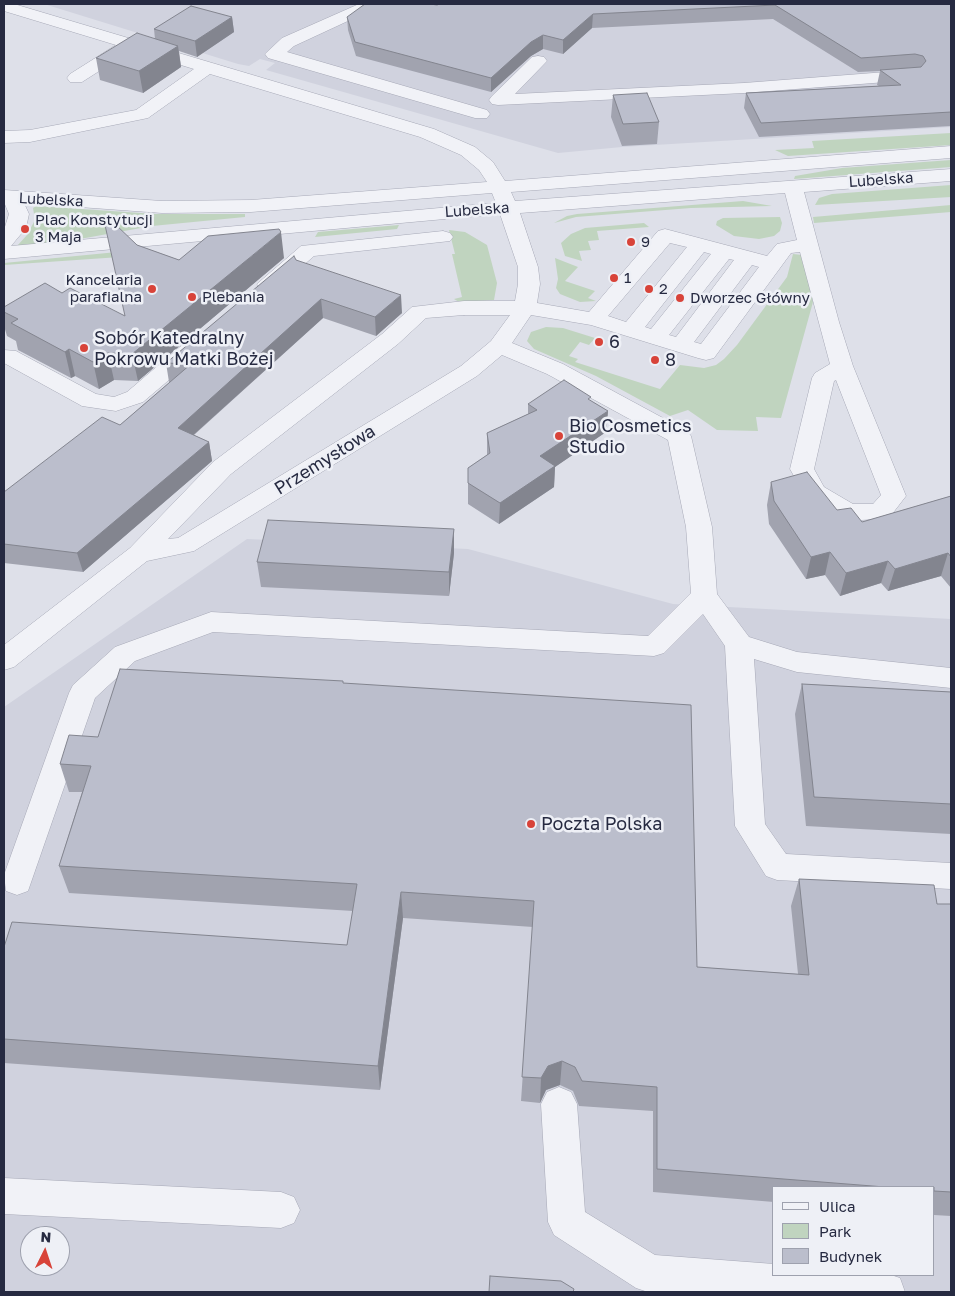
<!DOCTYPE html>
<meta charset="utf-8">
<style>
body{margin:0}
#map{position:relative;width:955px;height:1296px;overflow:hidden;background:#dee0e9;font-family:"Golos Text",sans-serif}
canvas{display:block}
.frame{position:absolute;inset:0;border:5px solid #262a41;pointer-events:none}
.legend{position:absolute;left:772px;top:1186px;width:162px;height:90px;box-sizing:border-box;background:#eef0f6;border:1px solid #9ea1ae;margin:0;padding:6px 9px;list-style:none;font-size:15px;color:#262a41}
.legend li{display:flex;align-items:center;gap:10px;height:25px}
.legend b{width:25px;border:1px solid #9ea1ae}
.north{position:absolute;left:20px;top:1226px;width:50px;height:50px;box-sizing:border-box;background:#eef0f6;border:1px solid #9ea1ae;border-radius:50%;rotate:4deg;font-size:14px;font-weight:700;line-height:20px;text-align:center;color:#262a41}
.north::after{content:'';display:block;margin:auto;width:18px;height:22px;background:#d84339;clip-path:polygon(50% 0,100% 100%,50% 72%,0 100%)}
</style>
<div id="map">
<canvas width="955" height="1296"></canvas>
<div class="frame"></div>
<ul class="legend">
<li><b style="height:6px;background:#f1f2f7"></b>Ulica</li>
<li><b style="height:14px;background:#c0d4bf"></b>Park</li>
<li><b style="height:14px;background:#bbbecc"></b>Budynek</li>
</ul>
<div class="north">N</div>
</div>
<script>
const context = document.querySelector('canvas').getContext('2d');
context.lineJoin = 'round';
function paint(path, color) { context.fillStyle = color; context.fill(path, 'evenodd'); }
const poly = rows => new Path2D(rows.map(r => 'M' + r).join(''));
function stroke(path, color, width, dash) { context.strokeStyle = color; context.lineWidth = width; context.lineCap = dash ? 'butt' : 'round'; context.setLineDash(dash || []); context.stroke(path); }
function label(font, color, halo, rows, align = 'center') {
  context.font = font + ' "Golos Text",sans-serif'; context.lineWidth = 5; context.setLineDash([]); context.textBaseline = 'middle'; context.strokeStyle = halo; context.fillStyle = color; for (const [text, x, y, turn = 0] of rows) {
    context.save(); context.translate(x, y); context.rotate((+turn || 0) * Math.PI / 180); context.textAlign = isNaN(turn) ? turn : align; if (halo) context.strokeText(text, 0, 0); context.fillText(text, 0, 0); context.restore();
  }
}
paint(poly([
 [44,4,951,4,951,127,622,147,558,153,266,70,275,63,260,59,249,66,238,64],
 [247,539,468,549,673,604,951,619,951,1292,4,1292,4,707],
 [774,1187,934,1187,934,1275,774,1275],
 [30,1236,60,1236,60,1266,30,1266]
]), '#d0d2de');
paint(poly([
 [951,133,951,145,788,156,775,150,814,148,812,141],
 [951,160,951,167,794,179,795,176,842,168],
 [951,185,951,197,815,205,819,198,832,194],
 [743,201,772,206,691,208,576,217,554,223,567,216,577,214],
 [951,205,951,212,814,223,813,217],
 [36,206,156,214,245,214,245,217,152,226,63,242,17,246,27,235,35,220,33,208],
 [780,217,782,223,780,231,774,236,759,239,734,236,716,225,717,221,723,218],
 [644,223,649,227,597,231,599,240,588,241,591,250,579,251,582,261,565,256,561,243,571,234,585,228],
 [399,225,397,229,315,237,318,232],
 [449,230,465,232,487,245,497,283,494,300,459,302,454,299,462,297,452,254,455,254],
 [148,249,149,255,4,265,4,263],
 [793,254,802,255,813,302,781,418,756,417,758,431,717,430,688,410,670,416,596,376,534,349,527,341,531,332,546,327,563,328,595,338,589,345,580,342,569,356,578,359,575,362,660,389,680,365,704,368,716,365,724,359,737,345,787,277],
 [555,258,578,267,565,281,595,291,588,298,596,301,580,302,560,294,556,288,558,279]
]), '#c0d4bf');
const minor = poly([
 [4,4,14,4,434,129,475,147,493,162,505,181,951,146,951,158,511,192,515,201,951,169,951,181,804,192,839,322,853,366,906,496,889,518,848,521,839,519,806,498,790,469,812,378,815,373,830,364,800,252,791,253,714,358,706,360,698,358,591,325,531,315,512,343,563,364,687,431,691,436,712,527,717,594,749,637,797,652,951,668,951,688,797,672,754,659,765,824,786,854,951,863,951,889,777,880,766,876,735,826,725,646,703,614,664,653,654,656,213,632,135,661,95,698,28,891,17,895,6,891,4,875,69,693,73,685,115,647,211,612,648,636,691,593,686,527,668,440,547,374,502,355,477,376,194,551,147,561,14,667,4,670,4,645,130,548,213,462,382,334,412,307,464,301,515,301,518,284,518,267,500,214,4,259,4,230,9,214,4,202,4,190,162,201,251,200,487,182,479,170,461,155,420,137,210,74,148,118,30,142,4,143,4,131,30,130,136,110,194,69,132,50,82,82,70,82,67,78,70,74,116,45,4,11,4,4],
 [492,193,496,203,11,246,26,228,29,214,24,203,162,213,251,212,492,193],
 [785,193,797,240,777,244,767,256,665,229,658,231,589,312,537,303,540,284,538,267,520,213,785,193],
 [670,243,687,247,626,322,608,316,670,243],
 [704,252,711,254,651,329,645,327,704,252],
 [729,259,734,260,676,337,669,335,729,259],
 [752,265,759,267,701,344,694,342,752,265],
 [464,315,510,315,491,341,461,366,178,538,168,539,231,474,398,344,426,318,464,315],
 [836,380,881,495,873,504,853,504,824,487,814,469,834,381,836,380],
 [359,4,380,4,378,7,294,46,287,52,487,110,490,114,487,118,475,118,268,58,265,54,282,38,359,4],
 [538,56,544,57,547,61,515,94,744,83,912,70,918,71,921,75,918,79,912,80,744,93,498,105,492,104,489,100,492,96,532,57,538,56],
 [443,231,450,233,453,237,450,241,314,256,276,289,268,290,260,289,257,284,301,246,443,231],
 [195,339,203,341,206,346,203,351,143,402,116,411,82,406,4,363,4,350,16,351,96,394,114,397,127,392,187,341,195,339],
 [559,1087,571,1092,577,1104,585,1212,655,1255,774,1264,774,1275,891,1275,900,1278,905,1292,648,1292,636,1288,554,1235,548,1222,541,1104,547,1092,559,1087],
 [4,1178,281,1192,294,1197,300,1210,294,1223,281,1228,4,1214,4,1178]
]);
stroke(minor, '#a7a9b7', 1);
paint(minor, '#f1f2f7');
paint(poly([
 [951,4,951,126,759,137,744,108,746,93,879,86,877,85,880,71,858,72,773,19,592,28,563,54,543,49,531,56,491,92,356,56,348,30,347,17,437,5],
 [232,17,234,32,197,57,179,51,181,67,143,93,100,80,96,58,155,39,154,29],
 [613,95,659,122,657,144,622,146,611,117],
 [137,245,179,260,284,258,138,381,114,380,99,389,75,376,71,378,18,350,16,341,7,336,4,326,4,307,62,293,125,316],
 [296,260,402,313,376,336,323,318,194,435,209,442,212,461,83,572,4,563,4,492,120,425,170,382,169,382,166,363],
 [591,401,608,411,606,432,555,467,554,487,499,524,468,504,468,468,487,455,487,433,528,414,528,404],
 [771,482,862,522,951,496,951,588,941,576,888,591,881,583,840,596,825,575,806,579,769,524,767,505],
 [454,529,454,553,449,596,261,587,257,562],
 [344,683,697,967,798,974,791,906,799,879,937,904,951,904,951,1216,934,1215,934,1187,774,1187,774,1202,653,1192,653,1111,579,1106,573,1091,560,1085,546,1090,540,1103,521,1101,533,927,403,918,380,1090,4,1063,4,947,347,945,353,911,69,893,59,866,82,792,69,792,60,764,98,737],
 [802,684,951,692,951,834,806,826,795,714]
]), '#a1a3af');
paint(poly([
 [593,14,592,28,563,54,563,40],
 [232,17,234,32,197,57,195,41],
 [543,35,543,49,531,56,491,92,491,78,531,42],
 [178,46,181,67,143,93,139,71],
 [281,232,284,258,138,381,132,354],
 [401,295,402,313,376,336,375,317],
 [321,299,323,318,181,446,178,428],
 [69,349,75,376,71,378,65,352],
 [108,353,114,380,99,389,93,362],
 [608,411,606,432,555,467,554,487,499,524,500,503,540,456],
 [209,442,212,461,83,572,77,553],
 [454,529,454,553,449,596,449,572],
 [830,552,825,575,806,579,811,557],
 [948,553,941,576,888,591,895,569],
 [888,561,881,583,840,596,846,573],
 [401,892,403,918,380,1090,378,1066],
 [562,1061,560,1085,546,1090,540,1103,541,1078,548,1066]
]), '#83858f');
const building = poly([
 [365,4,430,4,437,5,440,4,951,4,951,112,761,123,746,93,901,85,880,70,921,67,926,61,923,56,915,54,861,58,775,5,593,14,563,40,543,35,531,42,491,78,355,42,347,17,365,4],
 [191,6,232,17,195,41,154,29,191,6],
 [137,33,178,46,139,71,96,58,137,33],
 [647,93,659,122,623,124,613,95,647,93],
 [115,224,137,245,179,260,208,236,279,229,281,232,132,354,108,353,93,362,69,349,65,352,11,323,18,319,4,312,4,307,45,283,62,293,70,288,125,316,105,225,115,224],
 [294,256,296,260,401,295,375,317,321,299,178,428,209,442,77,553,4,544,4,492,102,417,120,425,191,364,166,363,294,256],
 [564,380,591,397,588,399,608,411,540,456,555,466,500,503,468,483,468,468,490,453,487,433,537,410,528,404,564,380],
 [807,472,837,510,851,508,862,522,951,496,951,557,948,553,895,569,888,561,846,573,830,552,811,557,774,501,771,482,807,472],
 [268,520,454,529,449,572,257,562,268,520],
 [120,669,343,681,343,683,691,705,697,967,809,975,799,879,934,885,937,904,951,904,951,1192,934,1191,934,1187,885,1187,657,1169,657,1087,582,1081,575,1067,562,1061,548,1066,541,1078,522,1077,534,901,401,892,378,1066,4,1039,4,947,12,922,347,945,357,884,59,866,91,766,60,764,69,735,98,737,120,669],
 [802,684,951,692,951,804,814,797,802,684],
 [490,1276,561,1281,574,1289,573,1292,489,1292,490,1276]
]);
paint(building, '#bbbecc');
stroke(building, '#83858f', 1);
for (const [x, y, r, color] of [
 [25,229,5,"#d84339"],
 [631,242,5,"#d84339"],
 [614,278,5,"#d84339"],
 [152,289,5,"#d84339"],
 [649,289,5,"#d84339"],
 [192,297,5,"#d84339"],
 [680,298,5,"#d84339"],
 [599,342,5,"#d84339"],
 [84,348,5,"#d84339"],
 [655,360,5,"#d84339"],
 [559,436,5,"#d84339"],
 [531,824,5,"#d84339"]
]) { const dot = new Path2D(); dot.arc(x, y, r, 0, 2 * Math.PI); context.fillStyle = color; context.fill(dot); stroke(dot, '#eef0f6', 2); }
label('15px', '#262a41', '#eef0f6', [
 ["Lubelska",881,180,-4],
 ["Lubelska",51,200,3],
 ["Lubelska",477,210,-4]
]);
label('15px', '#262a41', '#eef0f6', [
 ["Plac Konstytucji",35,220],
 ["3 Maja",35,237],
 ["9",641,242],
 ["1",624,278],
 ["Kancelaria",142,280,"right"],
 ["parafialna",142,297,"right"],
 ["2",659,289],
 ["Plebania",202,297],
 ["Dworzec Główny",690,298]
], 'left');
label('18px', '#262a41', '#eef0f6', [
 ["Sobór Katedralny",94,338],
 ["Pokrowu Matki Bożej",94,359],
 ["6",609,342],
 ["8",665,360],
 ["Bio Cosmetics",569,426],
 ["Studio",569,447],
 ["Poczta Polska",541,824]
], 'left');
label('18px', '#262a41', '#eef0f6', [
 ["Przemysłowa",325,460,-32]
]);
</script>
